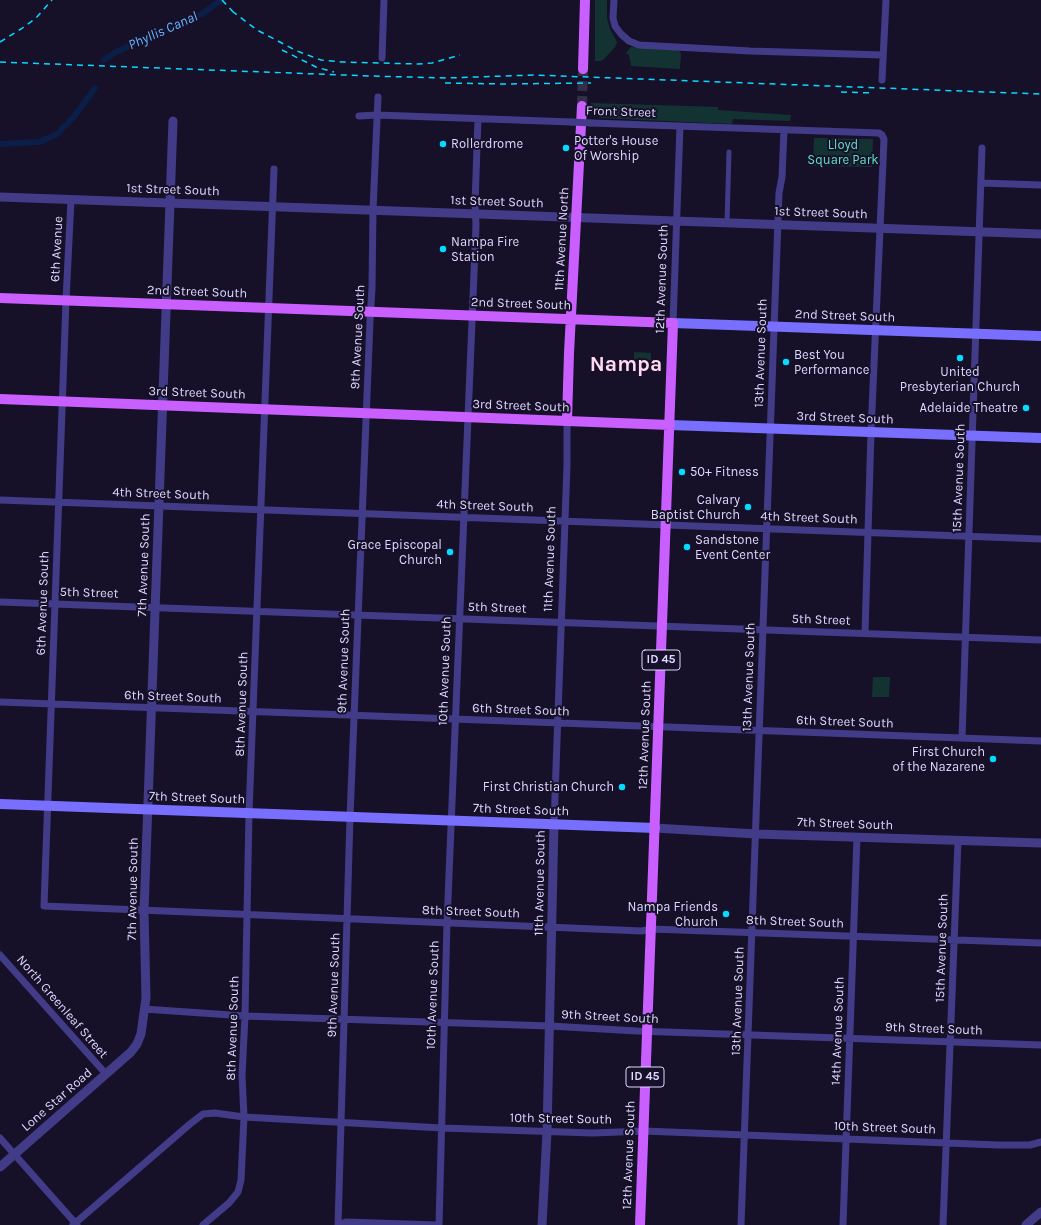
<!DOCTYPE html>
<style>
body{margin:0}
canvas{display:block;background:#161029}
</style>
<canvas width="1041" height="1225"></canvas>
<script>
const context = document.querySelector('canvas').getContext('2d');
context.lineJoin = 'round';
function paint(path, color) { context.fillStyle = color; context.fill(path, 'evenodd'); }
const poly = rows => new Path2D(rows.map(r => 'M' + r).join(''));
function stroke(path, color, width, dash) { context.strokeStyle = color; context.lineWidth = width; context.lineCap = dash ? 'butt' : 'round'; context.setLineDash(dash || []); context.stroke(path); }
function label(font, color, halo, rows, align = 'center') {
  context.font = font + ' Karla,sans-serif'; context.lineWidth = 4; context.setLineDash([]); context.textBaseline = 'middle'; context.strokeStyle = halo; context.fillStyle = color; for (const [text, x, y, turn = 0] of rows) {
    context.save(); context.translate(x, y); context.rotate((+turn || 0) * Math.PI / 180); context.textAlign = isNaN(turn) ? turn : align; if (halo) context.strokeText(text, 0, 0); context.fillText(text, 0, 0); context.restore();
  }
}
paint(poly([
 [595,0,607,0,607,18,610,29,617,42,615,47,604,59,600,61,595,61],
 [631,47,679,50,681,54,680,69,631,66,629,55,626,53],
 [591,103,718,107,718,110,791,115,790,121,733,119,732,124,599,118,599,110,592,110,591,108],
 [814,138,873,139,872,167,813,166],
 [634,352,651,353,651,360,634,359],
 [873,677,890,677,889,697,872,697]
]), '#133333');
stroke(poly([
 [104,60,116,52,202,14,221,0],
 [0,144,39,142,57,134,73,118,95,88]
]), '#0a1e48', 6);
stroke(poly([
 [582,106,583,69]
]), '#342e49', 10, [10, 5]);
stroke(poly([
 [727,223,729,152]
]), '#413b88', 5);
stroke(poly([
 [614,0,613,18,615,26,621,34,629,41,639,45,750,51,883,55],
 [382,58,384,0],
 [882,80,886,0],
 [359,116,377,115,572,122],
 [591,123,879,133,882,135,884,139,871,432,865,633],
 [981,183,1041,185],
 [71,200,66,300,44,906,642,931,651,929,1041,943],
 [673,323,680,126],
 [0,500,1041,539],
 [0,602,1041,640],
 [0,702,1041,741],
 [962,738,982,148],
 [554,824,567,465,567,421],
 [0,955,106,1074],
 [144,1009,245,1016,550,1026,637,1031,1041,1045],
 [0,1138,77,1225],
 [73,1225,190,1124,203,1114,215,1113,244,1117,442,1128,593,1133,644,1131,998,1145,1030,1145,1041,1142],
 [203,1225,229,1203,238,1192,241,1180,244,1117,242,1075,245,1016,249,813,274,169],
 [338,1225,350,817,370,321,372,288,373,210,378,97],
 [340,1225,346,1222,436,1225],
 [439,1225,447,923,476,225,475,204,478,119],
 [741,1225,779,193,782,177,784,130],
 [843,1225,857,837],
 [943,1225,958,841]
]), '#413b88', 7);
stroke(poly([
 [0,197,1041,234],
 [655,828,756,834,1041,843],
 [0,1167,131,1052,137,1044,141,1034,146,998,144,911,173,121],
 [542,1225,547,1132,554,824],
 [1026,1225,1041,1212]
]), '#413b88', 9);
stroke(poly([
 [673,323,1041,336],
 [670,425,1041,438],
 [0,804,655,828]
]), '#796fff', 10);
stroke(poly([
 [583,69,585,0],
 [0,298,673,323,640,1225],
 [0,399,670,425],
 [567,421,569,353,582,106]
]), '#ca5fff', 10);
stroke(poly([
 [222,0,236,15],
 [232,11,257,30,297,51,321,60,342,62,418,64,432,63,460,55],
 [0,42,21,29,36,18,52,0],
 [282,50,316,67,334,72],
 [0,62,370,76,447,78,534,75,1041,94],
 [445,83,504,84,591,83],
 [841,92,873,93]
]), '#04dbff', 1.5, [6, 5]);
stroke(poly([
 [572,122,591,123]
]), '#413b88', 7);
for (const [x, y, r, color] of [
 [443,144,4,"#04dbff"],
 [566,148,4,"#04dbff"],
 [443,249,4,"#04dbff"],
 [960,358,4,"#04dbff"],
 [786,362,4,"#04dbff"],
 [1026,408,4,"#04dbff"],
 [682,472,4,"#04dbff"],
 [748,507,4,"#04dbff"],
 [687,547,4,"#04dbff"],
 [450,552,4,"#04dbff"],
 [993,759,4,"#04dbff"],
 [622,787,4,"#04dbff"],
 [726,914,4,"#04dbff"]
]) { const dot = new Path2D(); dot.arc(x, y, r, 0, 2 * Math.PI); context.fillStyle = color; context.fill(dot); stroke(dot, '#161029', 1.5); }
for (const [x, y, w] of [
 [661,660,38],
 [645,1077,38]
]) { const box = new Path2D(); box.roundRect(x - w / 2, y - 10, w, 20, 3); context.fillStyle = '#161029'; context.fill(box); stroke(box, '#dfd8ff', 1); }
label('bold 12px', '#dfd8ff', null, [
 ["ID 45",661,660],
 ["ID 45",645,1077]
]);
label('13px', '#dfd8ff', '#161029', [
 ["Front Street",621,112,2],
 ["1st Street South",173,190,2],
 ["1st Street South",497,202,2],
 ["1st Street South",821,213,2],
 ["11th Avenue North",562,239,-87],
 ["6th Avenue",57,249,-87],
 ["12th Avenue South",662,279,-88],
 ["2nd Street South",197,292,2],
 ["2nd Street South",521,304,2],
 ["2nd Street South",845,316,2],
 ["9th Avenue South",358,337,-87],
 ["13th Avenue South",761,353,-88],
 ["3rd Street South",197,393,2],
 ["3rd Street South",521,406,2],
 ["3rd Street South",845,418,2],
 ["15th Avenue South",959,478,-88],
 ["4th Street South",161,494,2],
 ["4th Street South",485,506,2],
 ["4th Street South",809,518,2],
 ["11th Avenue South",550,559,-88],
 ["7th Avenue South",144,565,-88],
 ["5th Street",89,593,2],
 ["6th Avenue South",43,603,-88],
 ["5th Street",497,608,2],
 ["5th Street",821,620,2],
 ["9th Avenue South",344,661,-88],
 ["10th Avenue South",445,671,-88],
 ["13th Avenue South",749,677,-88],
 ["6th Street South",173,697,2],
 ["8th Avenue South",242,704,-88],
 ["6th Street South",521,710,2],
 ["6th Street South",845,722,2],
 ["12th Avenue South",645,735,-88],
 ["7th Street South",197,798,2],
 ["7th Street South",521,810,2],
 ["7th Street South",845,824,2],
 ["11th Avenue South",540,883,-89],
 ["7th Avenue South",133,889,-89],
 ["8th Street South",471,912,2],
 ["8th Street South",795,922,2],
 ["15th Avenue South",942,948,-88],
 ["9th Avenue South",334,985,-88],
 ["10th Avenue South",433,995,-88],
 ["13th Avenue South",738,1001,-88],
 ["North Greenleaf Street",62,1007,49],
 ["9th Street South",610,1017,3],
 ["8th Avenue South",233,1028,-88],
 ["9th Street South",934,1029,2],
 ["14th Avenue South",838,1031,-88],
 ["Lone Star Road",57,1100,-41],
 ["10th Street South",561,1119,1],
 ["10th Street South",885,1128,2],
 ["12th Avenue South",629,1155,-88]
]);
label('13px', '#dfd8ff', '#161029', [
 ["Potter's House",574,141],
 ["Of Worship",574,156],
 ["Rollerdrome",451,144],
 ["Nampa Fire",451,242],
 ["Station",451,257],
 ["Best You",794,355],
 ["Performance",794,370],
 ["United",960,372,"center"],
 ["Presbyterian Church",960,387,"center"],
 ["Adelaide Theatre",1018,408,"right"],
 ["50+ Fitness",690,472],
 ["Calvary",740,500,"right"],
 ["Baptist Church",740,515,"right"],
 ["Sandstone",695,540],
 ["Event Center",695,555],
 ["Grace Episcopal",442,545,"right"],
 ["Church",442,560,"right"],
 ["First Church",985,752,"right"],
 ["of the Nazarene",985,767,"right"],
 ["First Christian Church",614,787,"right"],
 ["Nampa Friends",718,907,"right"],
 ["Church",718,922,"right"]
], 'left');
label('13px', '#62e1c7', '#161029', [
 ["Lloyd",843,145],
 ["Square Park",843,160]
]);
label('italic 14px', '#66b2ff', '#161029', [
 ["Phyllis Canal",163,31,-24]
]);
label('bold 21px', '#ffdaf0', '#161029', [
 ["Nampa",626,365]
]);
</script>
